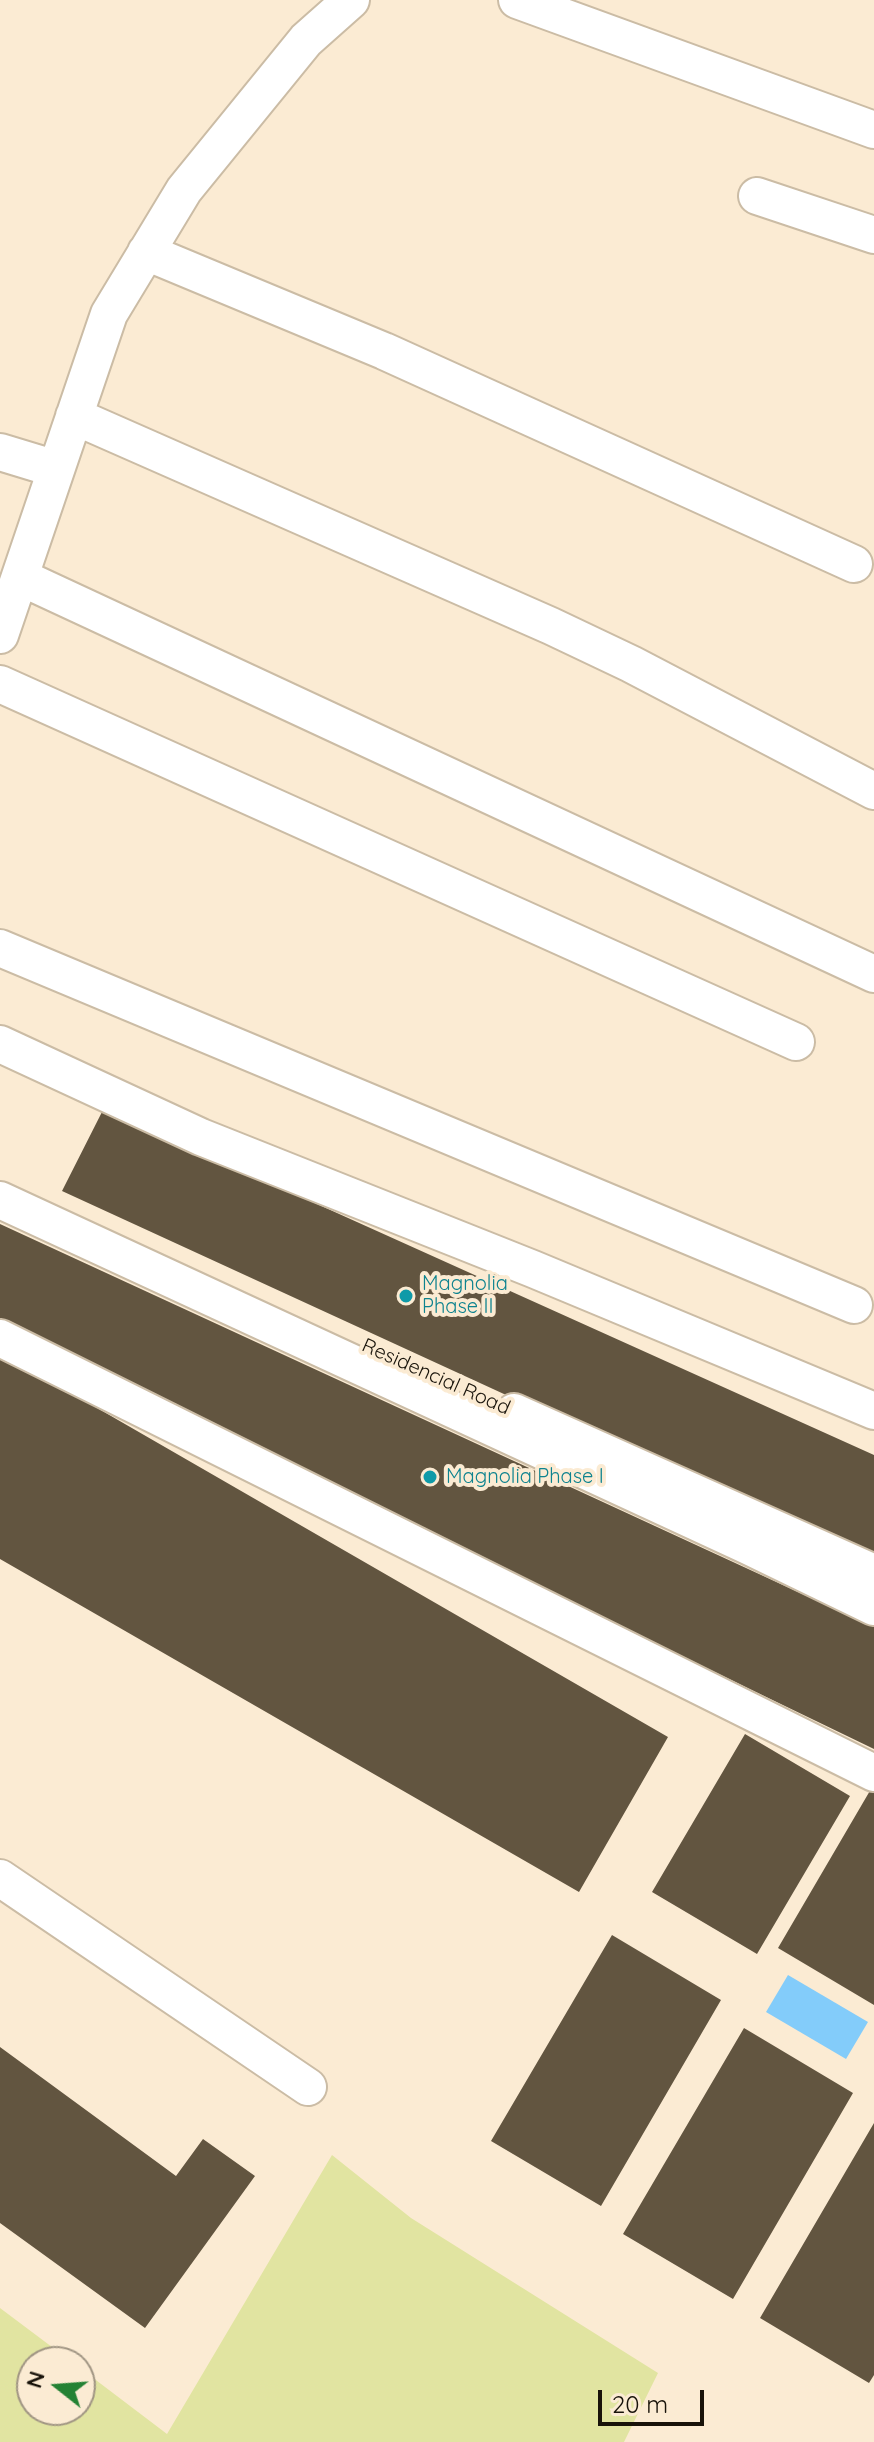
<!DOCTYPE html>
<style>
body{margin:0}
#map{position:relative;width:874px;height:2442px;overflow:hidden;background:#fbebd3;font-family:Quicksand,sans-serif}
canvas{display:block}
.north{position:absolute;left:16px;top:2346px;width:80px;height:80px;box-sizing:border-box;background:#fbebd3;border:2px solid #a09583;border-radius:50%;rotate:287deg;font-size:22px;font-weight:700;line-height:32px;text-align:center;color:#18130a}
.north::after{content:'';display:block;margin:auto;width:28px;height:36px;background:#248234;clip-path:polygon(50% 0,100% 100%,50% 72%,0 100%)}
.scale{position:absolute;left:598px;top:2390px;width:106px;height:36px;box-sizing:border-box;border:4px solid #18130a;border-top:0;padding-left:10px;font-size:24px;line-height:28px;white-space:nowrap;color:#18130a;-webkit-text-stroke:6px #fbebd3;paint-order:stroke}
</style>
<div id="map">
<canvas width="874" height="2442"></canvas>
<div class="north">N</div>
<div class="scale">20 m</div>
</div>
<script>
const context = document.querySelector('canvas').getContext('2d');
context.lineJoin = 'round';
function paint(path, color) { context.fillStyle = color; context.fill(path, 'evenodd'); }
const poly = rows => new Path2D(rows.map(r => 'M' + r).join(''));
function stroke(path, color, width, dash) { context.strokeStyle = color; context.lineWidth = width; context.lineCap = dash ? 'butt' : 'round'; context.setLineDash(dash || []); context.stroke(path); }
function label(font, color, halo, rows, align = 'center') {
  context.font = font + ' Quicksand,sans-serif'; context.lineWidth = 8; context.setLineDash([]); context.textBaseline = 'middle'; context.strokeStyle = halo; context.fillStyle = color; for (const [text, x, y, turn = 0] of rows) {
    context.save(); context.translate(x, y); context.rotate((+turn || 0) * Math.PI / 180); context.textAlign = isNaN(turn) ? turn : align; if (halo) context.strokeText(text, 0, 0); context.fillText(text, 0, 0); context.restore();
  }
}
paint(poly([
 [332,2155,411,2218,658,2373,624,2442,0,2442,0,2308,72,2362,32,2362,32,2410,80,2410,80,2368,167,2434]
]), '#e1e4a1');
paint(poly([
 [788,1975,868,2022,846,2059,766,2012]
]), '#83ccfa');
paint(poly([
 [104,1108,874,1455,874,1564,62,1191],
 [0,1224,874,1627,874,1749,0,1327],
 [0,1352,668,1737,579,1892,0,1559],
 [745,1734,850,1796,757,1954,652,1892],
 [871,1789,874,1791,874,2005,778,1948],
 [612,1935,721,2000,601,2206,491,2141],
 [744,2028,853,2093,733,2299,623,2234],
 [0,2047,176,2176,203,2139,255,2176,145,2328,0,2223],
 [874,2123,874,2375,869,2383,760,2318]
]), '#625540');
const minor = poly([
 [517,0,874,130],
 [757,196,874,235],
 [146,252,384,351,854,564],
 [74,416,551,626,631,664,874,791],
 [0,452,56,469],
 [20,577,874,974],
 [0,635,109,314,184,190,306,40,351,0],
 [0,684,796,1042],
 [0,948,854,1305],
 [0,1044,201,1137,533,1269,874,1411],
 [0,1200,748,1546,874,1607],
 [0,1338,874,1773],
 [514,1412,874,1573],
 [0,1878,308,2087]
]);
stroke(minor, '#cbbca5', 40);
stroke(minor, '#fff', 36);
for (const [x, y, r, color] of [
 [406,1296,8,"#0f9aa8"],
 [430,1477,8,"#0f9aa8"]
]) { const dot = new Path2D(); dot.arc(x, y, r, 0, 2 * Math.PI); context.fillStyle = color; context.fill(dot); stroke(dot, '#fbebd3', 3); }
label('20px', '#0d838f', '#fbebd3', [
 ["Magnolia",422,1284],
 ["Phase II",422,1307],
 ["Magnolia Phase I",446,1477]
], 'left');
label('20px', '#18130a', '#fbebd3', [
 ["Residencial Road",436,1377,24]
]);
</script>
